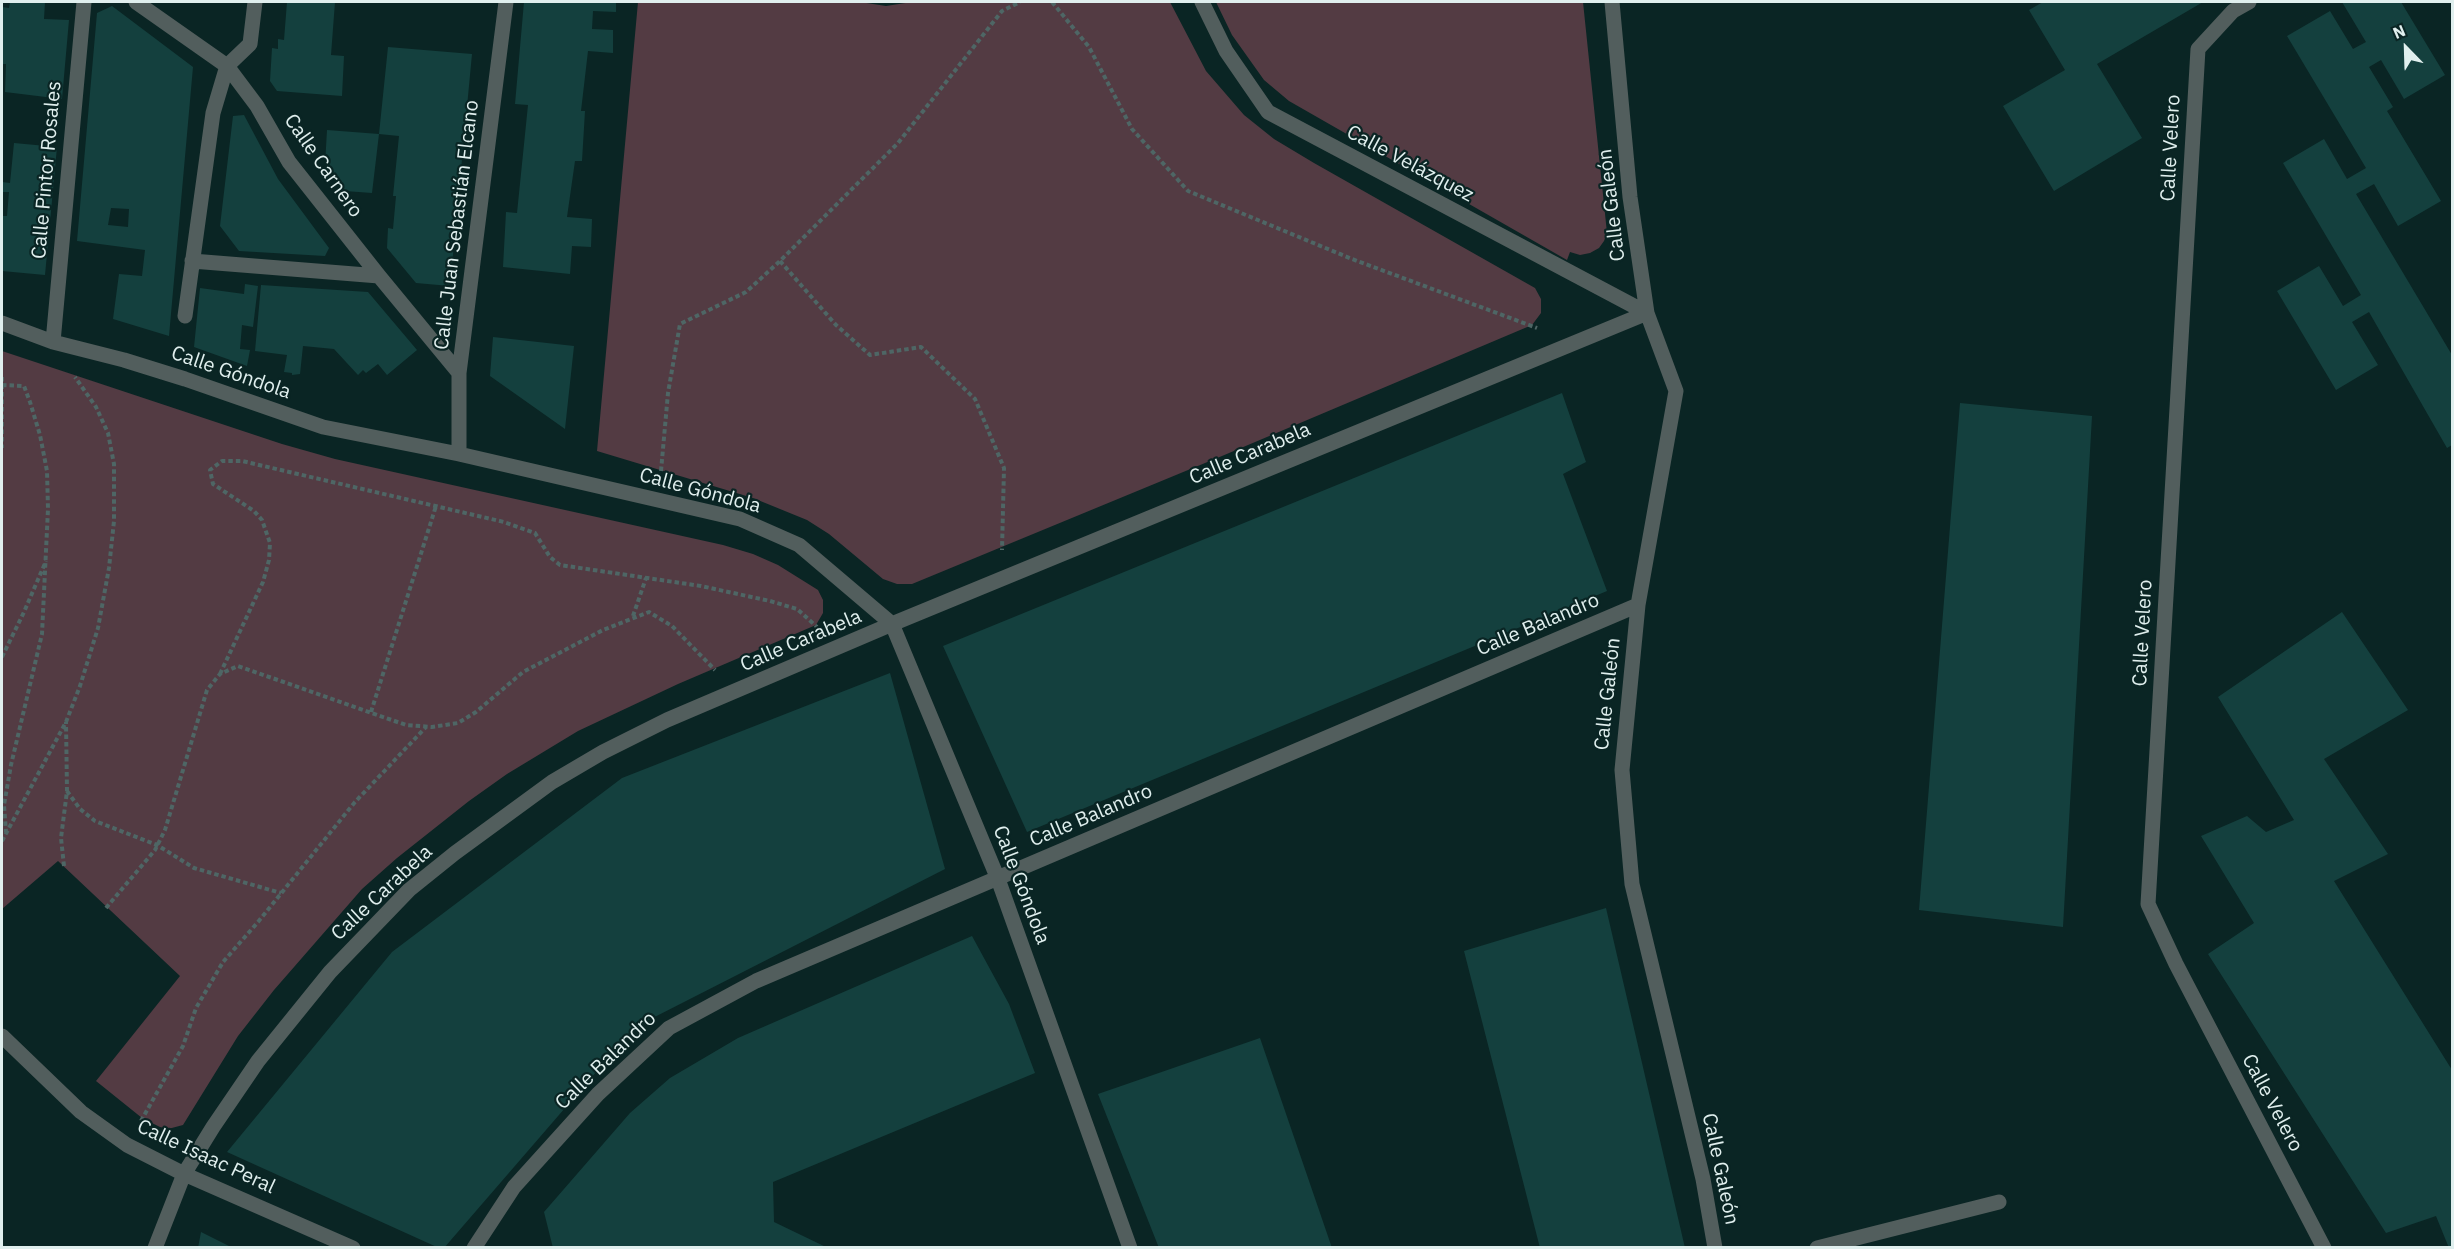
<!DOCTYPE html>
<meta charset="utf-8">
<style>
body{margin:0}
#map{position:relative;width:2454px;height:1249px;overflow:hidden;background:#0a2524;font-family:"IBM Plex Sans",sans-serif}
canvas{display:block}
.frame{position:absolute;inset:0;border:3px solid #e0efee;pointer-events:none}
.north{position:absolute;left:2376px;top:18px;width:60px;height:60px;-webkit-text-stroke:4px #0a2524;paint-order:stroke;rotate:337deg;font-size:16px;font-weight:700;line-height:24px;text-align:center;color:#e0efee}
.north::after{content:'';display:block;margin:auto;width:21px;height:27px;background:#e0efee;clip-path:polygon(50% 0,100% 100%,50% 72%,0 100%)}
</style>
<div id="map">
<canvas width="2454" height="1249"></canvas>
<div class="frame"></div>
<div class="north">N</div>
</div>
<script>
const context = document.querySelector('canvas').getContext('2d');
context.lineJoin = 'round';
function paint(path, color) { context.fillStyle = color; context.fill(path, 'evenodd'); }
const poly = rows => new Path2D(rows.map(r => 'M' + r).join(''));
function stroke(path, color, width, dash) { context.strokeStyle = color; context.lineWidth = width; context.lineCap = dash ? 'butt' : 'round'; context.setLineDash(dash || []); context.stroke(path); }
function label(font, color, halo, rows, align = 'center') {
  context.font = font + ' "IBM Plex Sans",sans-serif'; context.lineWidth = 4.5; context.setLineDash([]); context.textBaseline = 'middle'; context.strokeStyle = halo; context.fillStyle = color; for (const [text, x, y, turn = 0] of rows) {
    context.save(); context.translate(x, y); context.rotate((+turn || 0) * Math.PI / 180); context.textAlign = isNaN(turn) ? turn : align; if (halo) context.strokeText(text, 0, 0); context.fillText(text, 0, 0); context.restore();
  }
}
paint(poly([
 [638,2,860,2,886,6,912,2,1170,2,1206,71,1244,115,1274,139,1314,163,1535,288,1541,299,1541,313,1532,325,1222,456,912,584,897,584,883,579,829,534,807,520,753,498,597,451],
 [1216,2,1583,2,1607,233,1604,241,1599,248,1590,253,1580,255,1570,252,1567,260,1289,101,1264,80,1232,35],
 [2,351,282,444,335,459,723,545,753,554,778,565,818,590,823,600,823,613,816,625,678,684,578,731,507,774,469,801,397,858,362,889,274,990,238,1036,183,1125,168,1129,160,1127,142,1118,96,1081,180,976,58,861,2,909]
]), '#533b43');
paint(poly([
 [10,2,45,2,44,19,69,20,62,99,5,92,6,64,2,64,2,7,9,8],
 [287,2,335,2,331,55,344,56,342,96,277,91,270,81,272,48,278,49,278,39,284,40],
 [524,2,616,2,616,12,593,11,592,29,613,30,613,53,588,51,581,111,585,111,582,161,575,161,567,217,592,219,591,247,572,246,570,274,503,267,506,212,517,213,528,105,515,104],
 [2043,2,2203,2,2097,64,2142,138,2054,191,2003,106,2065,70,2029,10],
 [2342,2,2401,2,2445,75,2404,99,2381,60,2369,67,2393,107,2387,111,2441,201,2398,226,2374,184,2356,194,2452,355,2452,445,2447,448,2369,312,2352,322,2378,365,2336,390,2277,291,2319,266,2343,306,2361,295,2283,163,2324,139,2347,179,2366,168,2287,36,2330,11,2353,49,2366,42],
 [112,6,193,67,169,336,113,319,119,274,142,276,145,250,77,241,97,13],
 [111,208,129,209,128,227,108,225],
 [388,47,472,54,450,286,416,283,387,248,388,228,393,229,396,196,393,196,399,136,379,134],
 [244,115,278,179,329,248,325,256,239,251,220,226,233,116],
 [327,130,379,134,372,193,345,191,325,165],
 [14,143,57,147,45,275,2,271,2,216,7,216,9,192,2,192,2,182,10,183],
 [245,284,258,286,253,327,242,325,240,349,250,350,247,366,194,347,200,288,244,294],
 [261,285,368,292,417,350,387,375,378,364,366,373,363,370,358,375,334,349,303,346,300,374,292,375,292,373,284,372,287,355,255,351],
 [493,337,574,346,565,429,490,376],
 [1562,393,1586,462,1563,474,1607,591,1027,832,943,646],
 [1960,403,2092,416,2063,927,1919,910],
 [2342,612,2408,710,2324,759,2388,854,2334,881,2452,1070,2452,1248,2449,1248,2436,1216,2386,1233,2208,954,2254,923,2201,836,2247,816,2266,832,2294,820,2218,697],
 [890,673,945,869,635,1027,444,1248,439,1248,227,1152,392,952,622,778],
 [1606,908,1685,1248,1540,1248,1464,951],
 [972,936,1009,1004,1035,1073,773,1182,774,1222,828,1248,553,1248,544,1212,630,1113,670,1078,738,1038],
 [1260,1038,1332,1248,1159,1248,1098,1094],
 [201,1232,233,1248,198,1248]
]), '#14403e');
stroke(poly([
 [1052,2,1089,47,1132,129,1188,191,1352,259,1537,328],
 [780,261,836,325,870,355,921,347,975,399,1004,468,1002,550],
 [2,377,2,448],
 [2,385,24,386,30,402,40,435,47,471,48,509,42,634,11,765,4,805,6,832],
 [661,471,668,393,680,324,746,292,780,261,898,143,1002,11,1020,2],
 [633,616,646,578],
 [2,657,24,612,46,561],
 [220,674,263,582,269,560,270,543,262,520,254,511,213,484,210,470,222,461,242,461,504,522,535,533,550,557,560,565,701,586,770,601,797,609,817,627],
 [371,712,436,506],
 [67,791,80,809,95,821,157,845,194,868,281,893],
 [2,841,66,722,80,686,98,628,109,568,114,521,114,464,108,433,96,407,75,377],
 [64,866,61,838,67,791,66,722],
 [106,908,155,850,165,830,207,690,220,674,238,666,406,725,432,727,458,723,476,712,523,672,603,630,649,612,672,626,715,670],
 [141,1121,183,1046,196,1008,223,962,258,922,355,802,426,727]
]), '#4e6665', 4, [4.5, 3]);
stroke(poly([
 [136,2,227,66,257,106,289,162,379,276,459,373],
 [1202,2,1226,51,1268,112,1647,313],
 [1612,2,1630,197,1647,313,1676,391,1638,605,1622,770,1632,884,1703,1179,1715,1248],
 [2249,2,2233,11,2198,49,2148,904,2176,964,2324,1248],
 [192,261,379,276],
 [185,316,213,113,227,66,250,44,255,2],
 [2,323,53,342,124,360,185,379,323,427,459,454,740,519,799,545,892,624,998,879,1130,1248],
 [53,342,84,2],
 [459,454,459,373,506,2],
 [2,1036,81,1112,127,1145,184,1174,353,1248],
 [155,1248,184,1174,213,1127,258,1061,330,972,409,890,455,853,552,782,603,752,667,720,892,624,1647,313],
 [474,1248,514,1187,598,1094,669,1028,756,981,1638,605],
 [1817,1248,1999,1202]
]), '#525e5d', 15);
label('20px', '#e0efee', '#0a2524', [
 ["Calle Velero",2171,148,-87],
 ["Calle Velázquez",1410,164,28],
 ["Calle Carnero",323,166,55],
 ["Calle Pintor Rosales",47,170,-85],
 ["Calle Galeón",1612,205,-97],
 ["Calle Juan Sebastián Elcano",457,225,-83],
 ["Calle Góndola",231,373,19],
 ["Calle Carabela",1250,454,-23],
 ["Calle Góndola",700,491,15],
 ["Calle Balandro",1538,625,-23],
 ["Calle Velero",2143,633,-87],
 ["Calle Carabela",801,641,-23],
 ["Calle Galeón",1608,694,-84],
 ["Calle Balandro",1091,816,-23],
 ["Calle Góndola",1021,885,69],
 ["Calle Carabela",382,893,-43],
 ["Calle Balandro",606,1061,-44],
 ["Calle Velero",2272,1103,62],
 ["Calle Isaac Peral",206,1157,25],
 ["Calle Galeón",1720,1169,78]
]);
</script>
